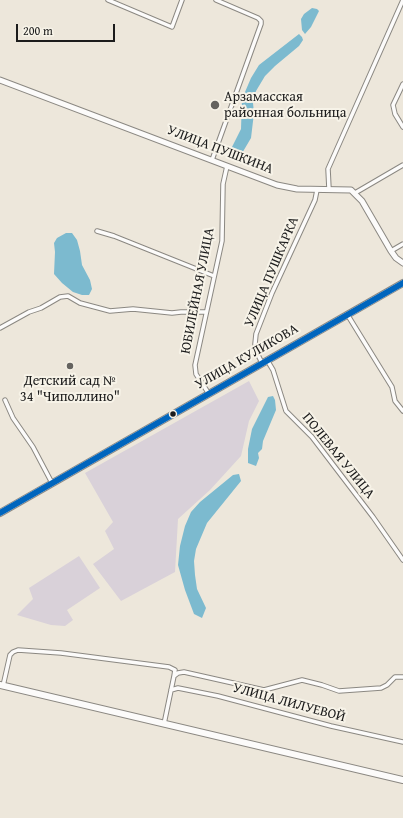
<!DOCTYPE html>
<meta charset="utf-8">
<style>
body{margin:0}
#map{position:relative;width:403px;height:818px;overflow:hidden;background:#ede7db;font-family:"Gentium Book Plus",serif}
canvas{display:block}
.scale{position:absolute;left:16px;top:24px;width:99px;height:18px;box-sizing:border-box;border:2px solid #1c1c1c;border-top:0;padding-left:5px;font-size:12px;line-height:14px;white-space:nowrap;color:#1c1c1c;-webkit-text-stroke:3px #f7f3e8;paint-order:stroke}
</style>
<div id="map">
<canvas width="403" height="818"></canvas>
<div class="scale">200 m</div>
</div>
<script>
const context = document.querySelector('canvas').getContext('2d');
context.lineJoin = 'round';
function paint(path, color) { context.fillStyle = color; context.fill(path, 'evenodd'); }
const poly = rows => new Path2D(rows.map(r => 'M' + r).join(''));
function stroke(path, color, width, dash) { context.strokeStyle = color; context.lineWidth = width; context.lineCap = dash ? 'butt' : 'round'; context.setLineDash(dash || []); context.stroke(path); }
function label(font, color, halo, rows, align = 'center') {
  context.font = font + ' "Gentium Book Plus",serif'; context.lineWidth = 4; context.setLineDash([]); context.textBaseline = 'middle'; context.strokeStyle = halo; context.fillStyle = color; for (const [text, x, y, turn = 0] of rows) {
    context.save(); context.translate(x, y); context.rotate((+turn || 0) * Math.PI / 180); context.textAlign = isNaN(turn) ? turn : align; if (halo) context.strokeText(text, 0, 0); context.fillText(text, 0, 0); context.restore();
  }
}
paint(poly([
 [249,381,259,401,249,421,241,456,210,490,178,519,175,572,121,601,93,564,114,549,105,531,113,522,85,473],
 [79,556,100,588,67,610,73,620,65,626,51,625,17,615,33,599,29,588]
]), '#d9d1d9');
paint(poly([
 [312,8,317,9,319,11,311,27,305,34,302,30,301,19,304,14],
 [299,34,302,37,303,40,299,46,275,66,265,76,256,91,253,103,254,113,251,138,241,155,234,155,231,153,231,149,241,129,242,99,251,78,259,65],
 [66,233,72,233,77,240,80,251,82,265,90,280,92,289,89,295,82,295,73,292,62,283,54,274,55,252,54,243,57,238],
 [273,396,275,400,276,410,263,441,262,449,258,453,259,458,256,466,248,463,248,449,252,429,268,397],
 [239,474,241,481,207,523,196,549,194,561,195,575,197,589,206,608,202,618,194,614,185,590,178,565,180,546,185,526,191,512,200,502,233,475]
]), '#7cbacf');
const street = poly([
 [108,0,172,27,182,0],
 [403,84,393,105,395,114,403,127],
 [212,160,261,24,261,21,258,18,216,0],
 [329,189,328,169,403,0],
 [355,193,403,165],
 [97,231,114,236,214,276],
 [391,251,403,244],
 [347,314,392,387,395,401,403,411],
 [0,328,29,312,41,308,60,297,68,296,80,303,110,311,133,309,172,313,181,312,206,312],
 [267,360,273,370,286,411,312,437,373,517,403,560],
 [262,363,256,351,255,344,256,334,272,293,315,200,317,190],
 [209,394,196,374,195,365,222,241,223,184,227,166],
 [5,400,13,418,33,447,52,483],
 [3,686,10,655,13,652,18,650,61,653,169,667,175,670,174,676],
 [171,690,178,688,218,696,331,726,403,742],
 [164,724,174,676,178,673,184,672,264,690,302,680,322,685,339,691,381,688,387,685,395,677,403,677]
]);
const secondary = poly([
 [0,80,277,185,297,189,351,190,362,201,391,251,396,258,403,263]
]);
const primary = poly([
 [0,513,403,283],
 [0,685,403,780]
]);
stroke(street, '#8b8882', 5.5);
stroke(secondary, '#8b8882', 7);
stroke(primary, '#8b8882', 8);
stroke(street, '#fcfbfa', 3.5);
stroke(secondary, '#fcfbfa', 5);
stroke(primary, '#fcfbfa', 6);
stroke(poly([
 [0,513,403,283]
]), '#0065bd', 6);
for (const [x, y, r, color] of [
 [215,105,5,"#65635f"],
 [70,366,4,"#65635f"],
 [173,414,3.5,"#1c1c1c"]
]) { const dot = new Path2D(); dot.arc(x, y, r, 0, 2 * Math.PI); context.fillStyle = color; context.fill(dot); stroke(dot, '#f7f3e8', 1.5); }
label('14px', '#1c1c1c', '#f7f3e8', [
 ["Арзамасская",224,97],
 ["районная больница",224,113],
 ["Детский сад №",70,381,"center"],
 ["34 \"Чиполлино\"",70,397,"center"]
], 'left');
label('14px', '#1c1c1c', '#f7f3e8', [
 ["УЛИЦА ПУШКИНА",220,150,21],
 ["УЛИЦА ПУШКАРКА",272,272,-67],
 ["ЮБИЛЕЙНАЯ УЛИЦА",198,291,-79],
 ["УЛИЦА КУЛИКОВА",247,357,-30],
 ["ПОЛЕВАЯ УЛИЦА",338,456,51],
 ["УЛИЦА ЛИЛУЕВОЙ",289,703,15]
]);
</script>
